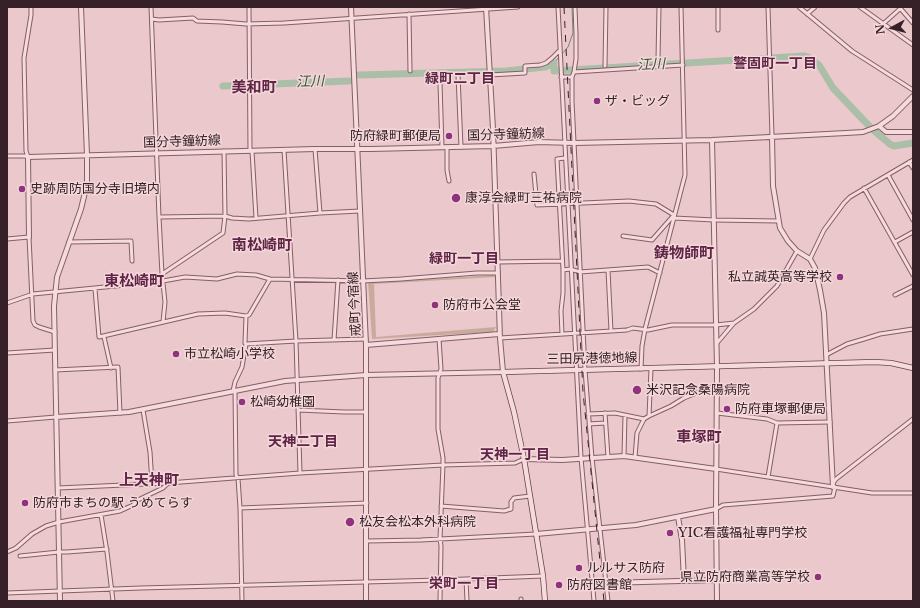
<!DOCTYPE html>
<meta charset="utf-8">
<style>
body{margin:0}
#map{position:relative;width:920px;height:608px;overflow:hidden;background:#ebc8cb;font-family:"Libre Baskerville",serif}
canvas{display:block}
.frame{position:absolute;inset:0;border:8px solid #372128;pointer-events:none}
.north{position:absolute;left:872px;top:8px;width:40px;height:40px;-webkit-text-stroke:3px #f3d7d9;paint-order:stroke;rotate:263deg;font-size:11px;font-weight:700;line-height:16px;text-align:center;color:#372128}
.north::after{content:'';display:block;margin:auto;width:14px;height:18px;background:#372128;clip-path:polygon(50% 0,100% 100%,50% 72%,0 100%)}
</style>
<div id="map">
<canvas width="920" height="608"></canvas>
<div class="frame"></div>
<div class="north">N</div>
</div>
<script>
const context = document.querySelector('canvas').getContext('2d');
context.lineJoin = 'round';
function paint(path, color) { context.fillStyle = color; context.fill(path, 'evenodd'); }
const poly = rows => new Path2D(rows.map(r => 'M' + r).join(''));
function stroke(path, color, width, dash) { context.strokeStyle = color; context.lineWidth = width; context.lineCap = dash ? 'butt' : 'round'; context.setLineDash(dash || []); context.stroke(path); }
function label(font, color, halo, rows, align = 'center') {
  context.font = font + ' "Libre Baskerville","Noto Sans JP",serif'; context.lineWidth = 3; context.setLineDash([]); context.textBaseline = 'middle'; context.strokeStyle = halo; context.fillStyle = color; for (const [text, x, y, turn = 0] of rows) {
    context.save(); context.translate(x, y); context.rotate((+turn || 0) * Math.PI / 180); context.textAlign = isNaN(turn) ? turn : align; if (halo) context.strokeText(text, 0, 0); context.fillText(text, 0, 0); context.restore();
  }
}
paint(poly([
 [493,275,496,277,374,284,376,337,496,327,493,332,372,339,368,282,401,281]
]), '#c8ab9c');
stroke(poly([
 [562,54,568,47,573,33,572,7],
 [554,63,560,56]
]), '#718d70', 1);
stroke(poly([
 [359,75,506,71,545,67,554,63,554,71,804,56,808,57,819,65,833,88,872,129,890,144,894,146,913,143],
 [223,86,349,81]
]), '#abbfa8', 7);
const minor = poly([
 [151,7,159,217,162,274,165,302,163,322],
 [249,7,250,151],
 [558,7,581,458,594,601],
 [575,7,576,34,576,59,574,72,572,77,572,101,585,370,592,458,608,601],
 [768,7,772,136],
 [799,7,852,51,913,90],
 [860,7,913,45],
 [900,8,913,23],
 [409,14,410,71],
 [807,14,815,7],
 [152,19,159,20,193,18,197,21,222,22,246,24,284,23,518,7],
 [883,24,902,7],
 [718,30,718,7],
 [658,60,659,7],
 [605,66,606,7],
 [574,72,683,65],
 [458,75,461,147],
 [490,75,525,73,525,66,540,65,546,63,552,58,560,50],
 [561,77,572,77],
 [440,83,442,147],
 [447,147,447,170,449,181],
 [315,149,320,213],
 [284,150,296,341,300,473],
 [252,151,256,218],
 [7,156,25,156,28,157,26,151,24,58,31,15,31,7],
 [909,162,913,168],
 [534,174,537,205,629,201,656,204,674,215],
 [888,175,913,220],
 [864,188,913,275],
 [159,217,225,216,232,218,249,219,320,213,360,211],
 [674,218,714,220,778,221],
 [623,236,652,240,674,215],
 [7,239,29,237,33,321,35,325,39,327,55,332],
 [69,242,131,241,132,261],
 [895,242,913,232],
 [810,259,824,230,844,203,850,197,913,160],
 [498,262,562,261],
 [563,270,570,269,580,272,648,267,660,273],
 [608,270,611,331],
 [163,281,185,277,217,279,237,274,256,275,270,279,363,281,401,279,477,273,498,273],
 [95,289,99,337,198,314,225,313,246,316],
 [895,295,913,286],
 [7,303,33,294,136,284,159,279,162,274,223,233,225,216,224,151],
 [562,334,561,311,563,293,563,270,557,159,565,158],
 [104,337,111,368],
 [500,338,627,330,633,328,648,330,672,325,716,325,734,323],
 [439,339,441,369,438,378,438,429,443,458,443,465,440,539,441,546,440,601],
 [334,340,338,280],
 [717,343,734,323,754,309,777,286,797,251],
 [246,344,296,341,366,339],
 [7,353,55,350],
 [826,355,847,344,864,339,880,334,913,329],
 [641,369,642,346,645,329,685,175,681,7],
 [55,370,118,367,120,413],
 [235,390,236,475,238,478,240,508,242,601],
 [233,391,235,382,242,367,246,344,245,343,246,316,249,315,270,279],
 [143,410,150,452,152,484],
 [298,410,344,412,366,412],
 [605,413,608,457],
 [717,413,767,419,777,423,830,422],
 [588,414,615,413,644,419],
 [649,416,651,369],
 [7,421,56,417],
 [589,424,605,423],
 [624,456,625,415],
 [635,457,637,433,644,419,649,416,671,406,684,398,708,388,717,386],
 [716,469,872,493,913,493],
 [768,477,777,423],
 [833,483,836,479,913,419],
 [58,488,168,483,300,473,443,465,515,463,524,459],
 [441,506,504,511,511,509,511,502,514,498,530,496],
 [240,508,367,503],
 [716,509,723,505,833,496,835,487],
 [101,515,107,552,113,601],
 [367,541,421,540,536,534],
 [7,552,16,548,32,534,46,526,59,522,120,511,133,505,138,500,163,488,168,483],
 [20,556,59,552,67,552,107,549],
 [466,579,467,601],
 [7,593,141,588,440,580,543,576],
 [521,599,521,601]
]);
const tertiary = poly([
 [351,7,366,345,366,601],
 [879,126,886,132,913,132],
 [772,136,773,186,780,228,788,241,797,251,810,259,815,268,820,290,824,313,833,487],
 [712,140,717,367,716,509,717,601],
 [29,237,28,157,315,149,371,149,493,146,539,142,574,143,712,140,846,133,863,132,879,126,893,116,913,96],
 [366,345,499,334],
 [56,417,129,412,285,381,366,375,503,372,500,338,493,129,486,7],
 [524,459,562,460,624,456,716,469],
 [678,517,682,540,684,581],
 [536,534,636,525,716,509],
 [606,583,717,580],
 [60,601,54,306,57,277,81,209,87,184,87,155,81,7]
]);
const secondary = poly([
 [545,601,543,576,524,459,514,412,503,372,875,362,891,363,913,368]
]);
stroke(minor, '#855e69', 5);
stroke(tertiary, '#855e69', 6);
stroke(secondary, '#67414d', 6);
stroke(minor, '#f6dbdd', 3);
stroke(tertiary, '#f6dbdd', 4);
stroke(secondary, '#f6dbdd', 4.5);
stroke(poly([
 [564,7,583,392,604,601]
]), '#372128', 1, [7, 7]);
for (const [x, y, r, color] of [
 [597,101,4,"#8f337d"],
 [449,136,4,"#8f337d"],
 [22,189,4,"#8f337d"],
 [456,198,5,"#8f337d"],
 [840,277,4,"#8f337d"],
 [435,305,4,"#8f337d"],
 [176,354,4,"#8f337d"],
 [637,390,5,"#8f337d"],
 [242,402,4,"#8f337d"],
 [727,409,4,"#8f337d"],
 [25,503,4,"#8f337d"],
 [350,522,5,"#8f337d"],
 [670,533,4,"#8f337d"],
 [579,568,4,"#8f337d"],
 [818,577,4,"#8f337d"],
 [559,585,4,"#8f337d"]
]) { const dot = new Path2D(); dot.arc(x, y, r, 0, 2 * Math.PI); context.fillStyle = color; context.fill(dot); stroke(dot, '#f3d7d9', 1.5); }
label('13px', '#372128', '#f3d7d9', [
 ["ザ・ビッグ",605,101],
 ["防府緑町郵便局",441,136,"right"],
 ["史跡周防国分寺旧境内",30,189],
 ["康淳会緑町三祐病院",465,198],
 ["私立誠英高等学校",832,277,"right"],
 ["防府市公会堂",443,305],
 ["市立松崎小学校",184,354],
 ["米沢記念桑陽病院",646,390],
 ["松崎幼稚園",250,402],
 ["防府車塚郵便局",735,409],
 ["防府市まちの駅 うめてらす",33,503],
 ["松友会松本外科病院",359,522],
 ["YIC看護福祉専門学校",678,533],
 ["ルルサス防府",587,568],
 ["県立防府商業高等学校",810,577,"right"],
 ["防府図書館",567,585]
], 'left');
label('13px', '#372128', '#f3d7d9', [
 ["国分寺鐘紡線",506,135,-2],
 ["国分寺鐘紡線",182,142,-2],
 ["戒町今宿線",355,304,-93],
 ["三田尻港徳地線",592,359,-1]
]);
label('bold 14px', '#602447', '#f3d7d9', [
 ["警固町一丁目",775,64],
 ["緑町二丁目",460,79],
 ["緑町一丁目",464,259],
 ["天神二丁目",303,442],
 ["天神一丁目",515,455],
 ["栄町一丁目",464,584]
]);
label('italic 14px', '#315536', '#f3d7d9', [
 ["江川",651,65,-3],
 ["江川",310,82,-2]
]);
label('bold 15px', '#602447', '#f3d7d9', [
 ["美和町",254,88],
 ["南松崎町",262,246],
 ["鋳物師町",684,254],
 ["東松崎町",134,282],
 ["車塚町",699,438],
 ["上天神町",149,481]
]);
</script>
